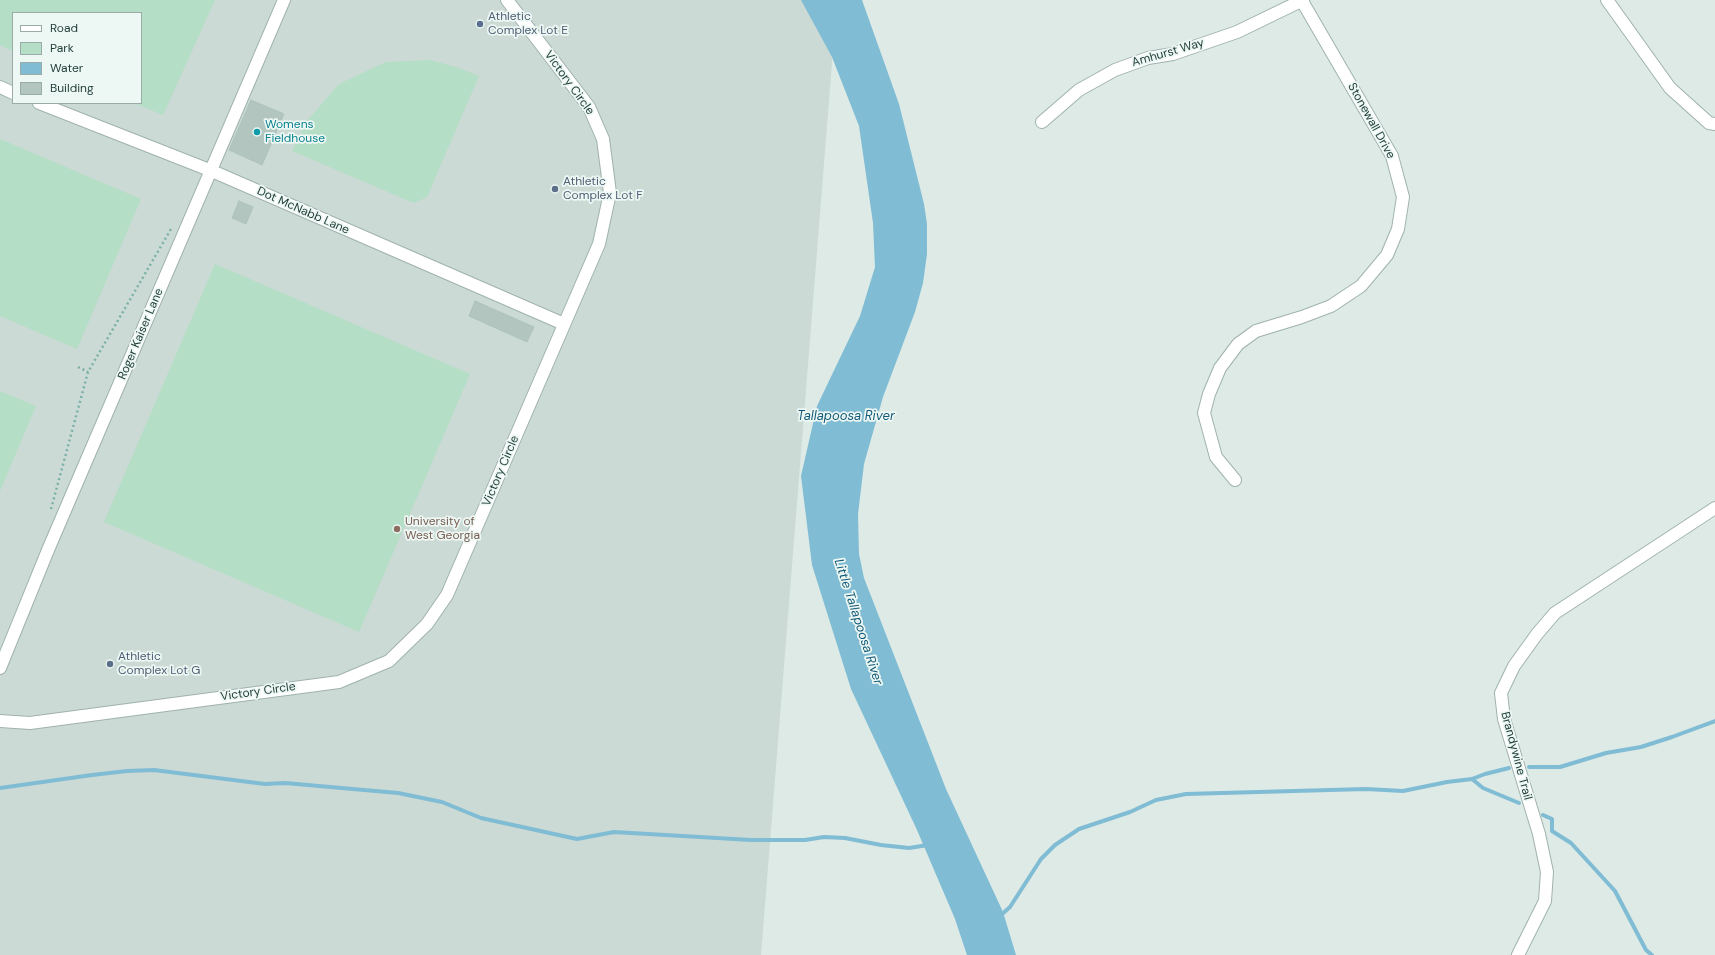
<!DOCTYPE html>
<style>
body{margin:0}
#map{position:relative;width:1715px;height:955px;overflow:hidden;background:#ddeae6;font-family:"DM Sans",sans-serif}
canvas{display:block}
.legend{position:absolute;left:12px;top:12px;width:130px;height:92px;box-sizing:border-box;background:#edf7f3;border:1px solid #9aaca8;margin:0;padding:5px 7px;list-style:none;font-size:12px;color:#1e3b37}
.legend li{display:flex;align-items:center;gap:8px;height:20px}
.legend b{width:20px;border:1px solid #9aaca8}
</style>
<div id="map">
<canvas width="1715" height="955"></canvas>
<ul class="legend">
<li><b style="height:5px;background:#fff"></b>Road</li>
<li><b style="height:11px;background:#b4dec5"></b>Park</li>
<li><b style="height:11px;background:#80bcd4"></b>Water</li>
<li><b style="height:11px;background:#b2c5bf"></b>Building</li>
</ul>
</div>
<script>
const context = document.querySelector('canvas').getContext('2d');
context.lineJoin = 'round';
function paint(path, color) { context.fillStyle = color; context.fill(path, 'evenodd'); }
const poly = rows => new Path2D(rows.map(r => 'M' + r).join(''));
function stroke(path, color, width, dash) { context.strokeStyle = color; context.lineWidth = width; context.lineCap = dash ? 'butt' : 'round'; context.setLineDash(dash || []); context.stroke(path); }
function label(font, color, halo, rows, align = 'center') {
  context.font = font + ' "DM Sans",sans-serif'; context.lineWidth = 3.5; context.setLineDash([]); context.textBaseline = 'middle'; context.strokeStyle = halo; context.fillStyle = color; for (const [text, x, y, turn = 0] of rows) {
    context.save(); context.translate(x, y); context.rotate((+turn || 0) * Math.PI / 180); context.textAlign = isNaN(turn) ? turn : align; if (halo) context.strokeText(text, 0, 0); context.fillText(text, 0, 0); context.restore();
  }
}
paint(poly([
 [0,0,837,0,761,955,0,955],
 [13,13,141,13,141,103,13,103]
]), '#cbdad5');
paint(poly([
 [0,0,215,0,163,115,134,103,141,103,141,13,13,13,13,51,0,45],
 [430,60,456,67,479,76,427,197,414,203,292,151,307,121,339,84,386,62],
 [0,139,141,199,77,349,0,316],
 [215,264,470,374,359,632,104,522],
 [0,391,36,406,0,491]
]), '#b4dec5');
paint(poly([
 [801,0,862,0,899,104,924,204,927,224,927,254,923,283,915,312,883,397,864,464,858,514,859,554,864,578,946,789,1003,912,1016,955,967,955,955,919,917,830,851,689,812,565,801,476,817,406,860,316,875,267,873,223,859,126,832,57]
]), '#80bcd4');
stroke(poly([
 [1529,767,1560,767,1606,753,1641,747,1672,737,1715,721],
 [1472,779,1483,788,1519,803],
 [0,788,92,775,127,771,154,770,265,784,285,783,398,793,442,802,481,818,577,839,614,832,751,840,805,840,824,837,845,838,881,845,909,848,928,845],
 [1543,815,1552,819,1552,831,1571,843,1615,891,1646,950,1652,955],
 [1000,916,1010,907,1041,859,1055,845,1079,829,1130,812,1156,800,1186,794,1366,789,1403,791,1447,782,1472,779,1485,774,1509,768]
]), '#80bcd4', 4);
const building = poly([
 [251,100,284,114,262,165,229,150,251,100],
 [239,201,253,207,246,224,232,218,239,201],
 [475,301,534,327,527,342,469,316,475,301]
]);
paint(building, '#b2c5bf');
stroke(building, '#afc4be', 1);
const street = poly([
 [1607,0,1670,88,1709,123,1715,124],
 [0,87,13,93],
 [39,103,212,171,564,324],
 [1042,122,1079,90,1115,70,1148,58,1173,54,1237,32,1303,0],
 [1235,480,1216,457,1204,413,1209,394,1220,368,1238,344,1256,331,1302,317,1331,306,1361,286,1387,255,1398,229,1403,197,1392,156,1302,1],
 [0,668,48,550,284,0],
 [0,721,30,723,339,682,389,661,427,624,447,595,599,244,610,193,603,139,589,107,507,0],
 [1518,955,1545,901,1547,872,1539,834,1504,719,1501,693,1514,666,1537,634,1555,613,1715,508]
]);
stroke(street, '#a0b2ae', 14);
stroke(poly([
 [78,367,88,372],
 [51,509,88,372,171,229]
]), '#7bb0a7', 2.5, [2, 3]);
stroke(street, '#fff', 12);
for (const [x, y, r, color] of [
 [480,24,4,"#5c6f8a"],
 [257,132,4,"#0f9aa8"],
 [555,189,4,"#5c6f8a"],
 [397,529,4,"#8d6e63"],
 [110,664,4,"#5c6f8a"]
]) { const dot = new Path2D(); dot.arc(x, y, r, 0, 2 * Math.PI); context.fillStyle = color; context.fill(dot); stroke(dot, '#edf7f3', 1.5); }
label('12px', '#4e5e75', '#edf7f3', [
 ["Athletic",488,17],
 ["Complex Lot E",488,31],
 ["Athletic",563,182],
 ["Complex Lot F",563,196],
 ["Athletic",118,657],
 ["Complex Lot G",118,671]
], 'left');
label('12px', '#1e3b37', '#edf7f3', [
 ["Amhurst Way",1168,53,-16],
 ["Victory Circle",569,83,54],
 ["Stonewall Drive",1371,121,61],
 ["Dot McNabb Lane",303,211,24],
 ["Roger Kaiser Lane",141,334,-67],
 ["Victory Circle",501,471,-67],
 ["Victory Circle",258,692,-8],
 ["Brandywine Trail",1516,756,75]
]);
label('12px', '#0d838f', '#edf7f3', [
 ["Womens",265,125],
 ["Fieldhouse",265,139]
], 'left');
label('12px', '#785e54', '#edf7f3', [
 ["University of",405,522],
 ["West Georgia",405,536]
], 'left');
label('italic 13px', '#145b7a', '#edf7f3', [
 ["Tallapoosa River",846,417],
 ["Little Tallapoosa River",858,622,72]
]);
</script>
